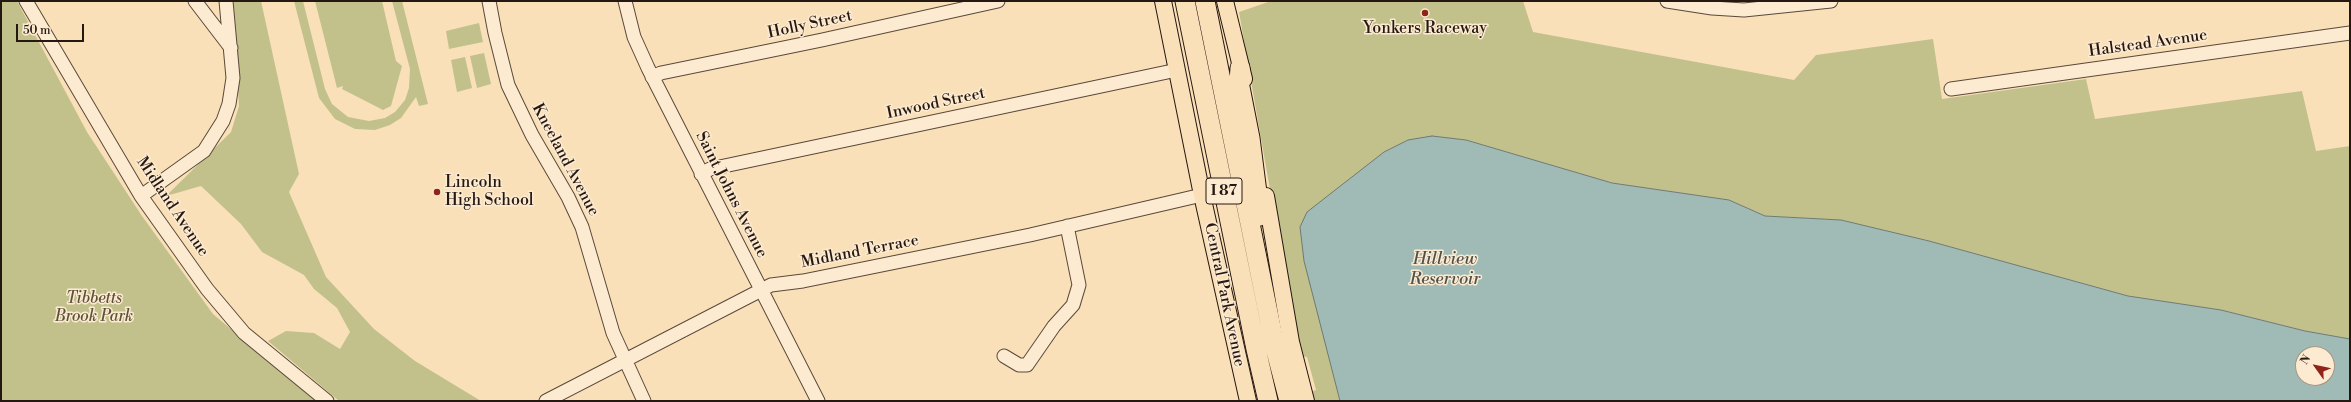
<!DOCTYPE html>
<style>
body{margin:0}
#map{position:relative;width:2351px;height:402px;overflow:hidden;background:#fae0b8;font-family:"Libre Bodoni",serif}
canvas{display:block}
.frame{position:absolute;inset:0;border:2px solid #251711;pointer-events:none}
.north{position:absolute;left:2295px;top:346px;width:40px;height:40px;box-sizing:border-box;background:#fcebd1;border:1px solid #a69684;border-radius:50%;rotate:303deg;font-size:11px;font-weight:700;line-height:16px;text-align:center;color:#251711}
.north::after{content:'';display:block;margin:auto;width:14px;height:18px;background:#8f2418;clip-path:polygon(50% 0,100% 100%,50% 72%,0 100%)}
.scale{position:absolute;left:16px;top:24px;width:68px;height:18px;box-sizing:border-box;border:2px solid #251711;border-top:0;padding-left:5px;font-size:12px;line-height:14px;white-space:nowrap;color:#251711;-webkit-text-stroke:3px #fcebd1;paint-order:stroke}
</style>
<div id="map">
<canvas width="2351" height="402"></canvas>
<div class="frame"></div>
<div class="north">N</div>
<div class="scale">50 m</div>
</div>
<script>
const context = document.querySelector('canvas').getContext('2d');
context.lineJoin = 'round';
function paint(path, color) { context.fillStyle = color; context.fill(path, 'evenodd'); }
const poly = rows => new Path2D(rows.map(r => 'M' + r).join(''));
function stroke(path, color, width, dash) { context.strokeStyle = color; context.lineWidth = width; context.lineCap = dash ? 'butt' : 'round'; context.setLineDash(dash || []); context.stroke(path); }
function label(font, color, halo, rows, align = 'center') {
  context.font = font + ' "Libre Bodoni",serif'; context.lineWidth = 3; context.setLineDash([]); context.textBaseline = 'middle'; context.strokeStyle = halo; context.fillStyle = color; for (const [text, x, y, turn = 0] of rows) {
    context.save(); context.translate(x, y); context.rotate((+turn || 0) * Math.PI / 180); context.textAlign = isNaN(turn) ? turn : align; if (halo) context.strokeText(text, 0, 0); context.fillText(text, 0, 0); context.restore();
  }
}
paint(poly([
 [1,1,17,1,87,132,142,216,213,314,316,401,1,401],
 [233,1,261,1,299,174,289,192,326,277,374,329,415,361,481,401,339,401,268,341,286,331,314,333,340,349,350,332,337,308,314,289,304,275,262,252,241,224,201,186,166,196,231,132,239,106],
 [294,1,303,1,325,89,332,104,348,117,369,121,385,118,395,112,405,100,409,88,410,69,392,1,402,1,428,104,419,106,416,97,401,118,390,125,375,130,355,129,335,119,319,98],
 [315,1,382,1,396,61,402,66,391,106,383,110,342,89,343,86,337,88],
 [1271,1,1523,1,1533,32,1794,80,1816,55,1933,39,1942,99,2086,79,2095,119,2302,91,2316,151,2350,146,2350,339,2305,331,2221,310,2128,296,1929,241,1841,220,1765,216,1729,200,1612,183,1466,140,1432,136,1333,370,1340,401,1311,401,1308,393,1316,390,1307,357,1299,356,1239,12],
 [479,23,483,42,449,49,446,31],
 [484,53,491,84,477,88,470,56],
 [465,57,472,88,457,92,451,60]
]), '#c2c18c');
const water = poly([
 [1432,136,1466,140,1612,183,1729,200,1765,216,1841,220,1929,241,2128,296,2221,310,2305,331,2350,339,2350,401,1340,401,1304,261,1300,227,1307,212,1384,152,1408,140,1432,136],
 [2303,354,2327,354,2327,378,2303,378,2303,354]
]);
paint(water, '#a0bbb6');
stroke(water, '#6f7974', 1);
const minor = poly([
 [26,1,141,196,207,289,244,333,327,401],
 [195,1,231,48],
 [489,1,495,33,508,85,532,135,568,197,582,227,613,333,644,401],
 [625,1,634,37,648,68,818,401],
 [1667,1,1712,8,1744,10,1831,1],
 [652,77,661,73,822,40,998,1],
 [1951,89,2350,33],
 [701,174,710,169,1177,70],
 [141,196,204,151,223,121,229,104,233,78,226,1],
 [1004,356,1019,365,1027,365,1054,326,1073,305,1079,285,1067,226],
 [546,401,771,285,803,281,1030,235,1202,195]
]);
const major = poly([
 [1163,1,1202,195,1248,401],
 [1225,1,1244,79],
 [1266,196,1291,342,1306,401]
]);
const highway = poly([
 [1185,1,1256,349,1268,401],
 [1205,1,1275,347,1289,401],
 [1240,68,1239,82,1250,138,1260,216]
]);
stroke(minor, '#5a493b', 15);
stroke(major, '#251711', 18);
stroke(highway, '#251711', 21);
stroke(minor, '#fcebd1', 13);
stroke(major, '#fae0b8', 16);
stroke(highway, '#fae0b8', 19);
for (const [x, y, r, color] of [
 [1425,13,4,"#8f2418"],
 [437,192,4,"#8f2418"]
]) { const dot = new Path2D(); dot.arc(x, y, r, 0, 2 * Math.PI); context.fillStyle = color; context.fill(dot); stroke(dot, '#fcebd1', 1.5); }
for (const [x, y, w] of [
 [1224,191,36]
]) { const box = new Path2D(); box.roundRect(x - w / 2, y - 13, w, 26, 3); context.fillStyle = '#fcebd1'; context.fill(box); stroke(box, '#251711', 1); }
label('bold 15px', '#251711', null, [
 ["I 87",1224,191]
]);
label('16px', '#251711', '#fcebd1', [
 ["Holly Street",810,25,-12],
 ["Halstead Avenue",2148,44,-8],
 ["Inwood Street",936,104,-12],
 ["Kneeland Avenue",565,160,62],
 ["Saint Johns Avenue",731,195,63],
 ["Midland Avenue",172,207,56],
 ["Midland Terrace",860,252,-11],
 ["Central Park Avenue",1224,295,78]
]);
label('16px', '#251711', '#fcebd1', [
 ["Yonkers Raceway",1425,29],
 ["Lincoln",445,183,"left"],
 ["High School",445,201,"left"]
]);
label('italic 16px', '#5c523c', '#fcebd1', [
 ["Tibbetts",94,299],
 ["Brook Park",94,317]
]);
label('italic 17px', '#50504b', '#fcebd1', [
 ["Hillview",1445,260],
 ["Reservoir",1445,280]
]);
</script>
